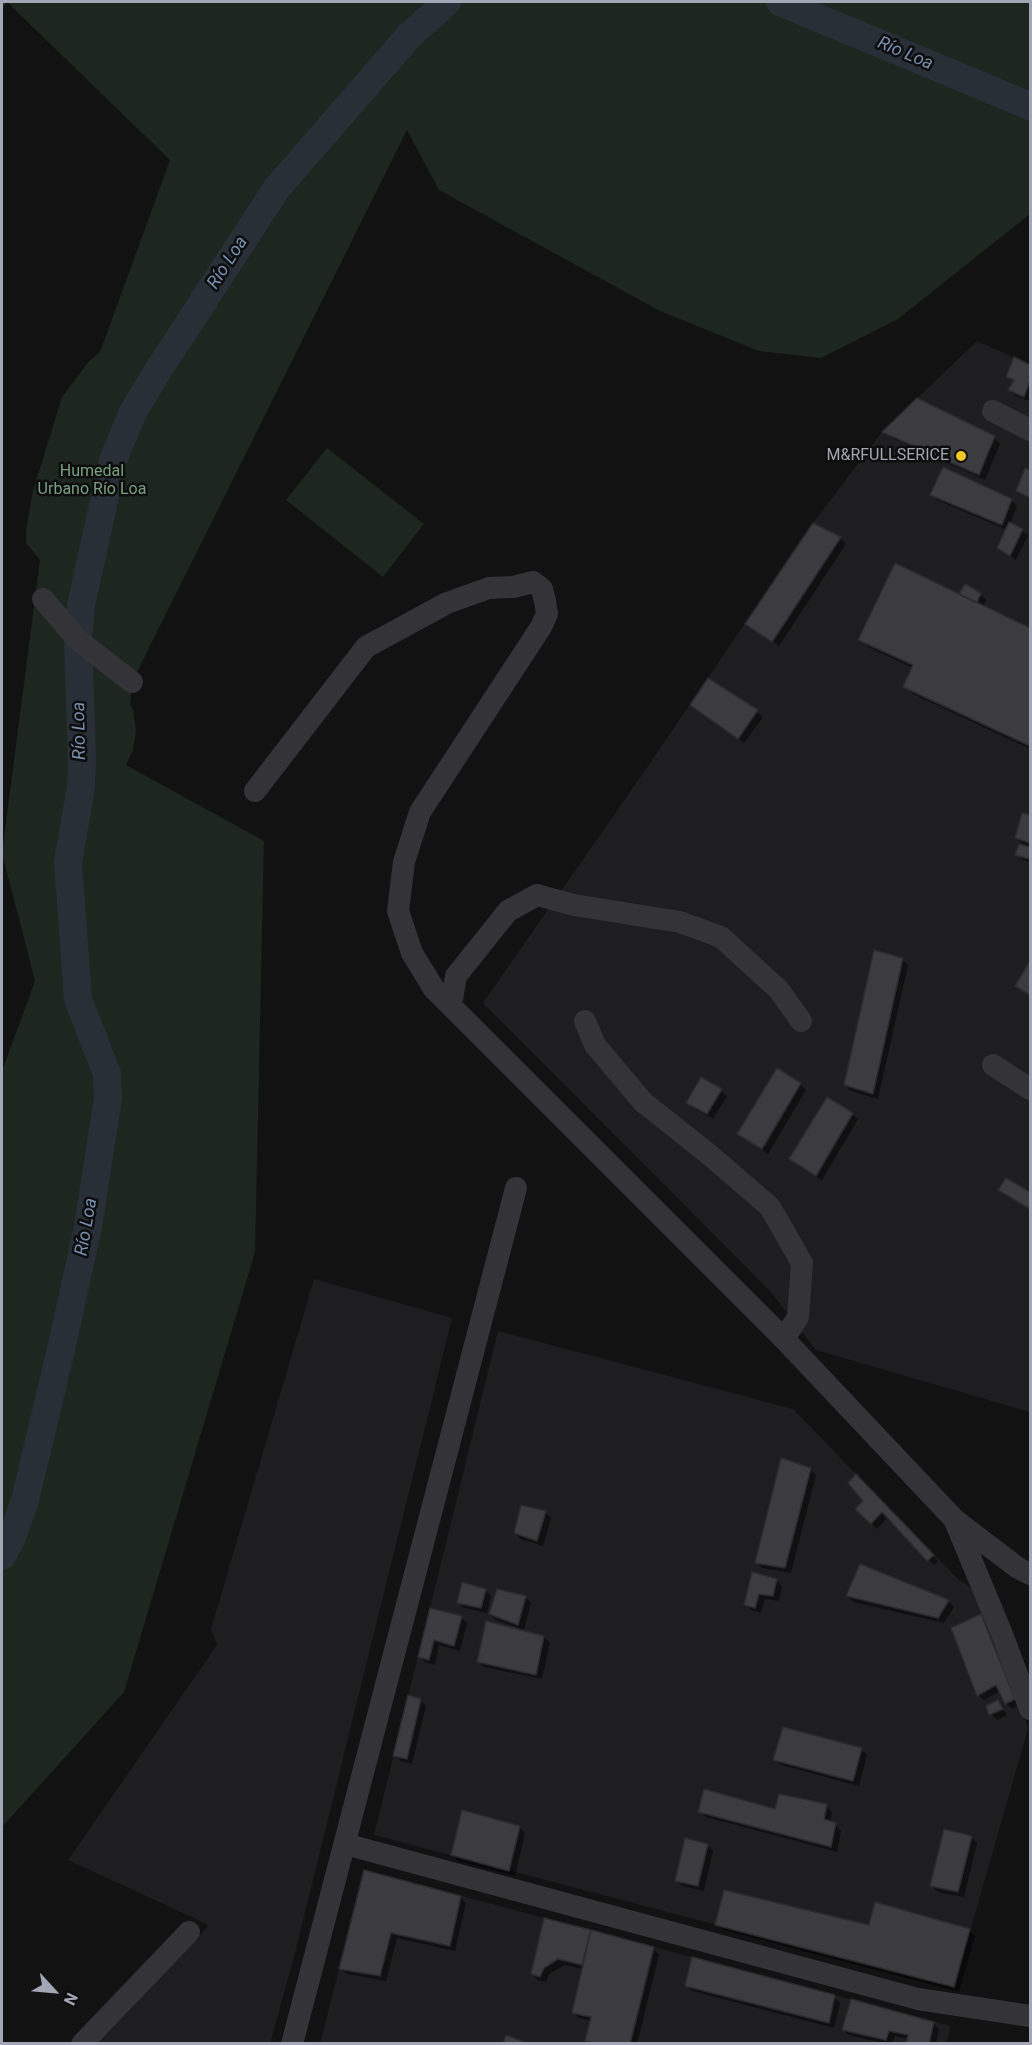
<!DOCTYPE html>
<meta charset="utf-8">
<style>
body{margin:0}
#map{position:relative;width:1032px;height:2045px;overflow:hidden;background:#121213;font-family:Roboto,sans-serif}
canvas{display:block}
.frame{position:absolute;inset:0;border:3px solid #a3a6b4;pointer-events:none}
.north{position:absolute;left:24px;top:1961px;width:60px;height:60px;-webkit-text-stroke:4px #0d0d0e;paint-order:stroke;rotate:116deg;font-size:16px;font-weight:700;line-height:24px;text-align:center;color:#a3a6b4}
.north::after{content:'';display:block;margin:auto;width:21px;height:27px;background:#a3a6b4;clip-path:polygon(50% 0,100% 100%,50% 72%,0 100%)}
</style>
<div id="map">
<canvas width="1032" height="2045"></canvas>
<div class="frame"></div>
<div class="north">N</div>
</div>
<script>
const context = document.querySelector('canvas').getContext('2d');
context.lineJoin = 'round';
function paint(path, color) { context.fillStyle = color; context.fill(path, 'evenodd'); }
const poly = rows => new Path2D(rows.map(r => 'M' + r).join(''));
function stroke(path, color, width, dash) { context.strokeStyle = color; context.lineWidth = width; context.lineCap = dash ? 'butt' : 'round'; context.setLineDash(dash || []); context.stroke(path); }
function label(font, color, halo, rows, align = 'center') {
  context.font = font + ' Roboto,sans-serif'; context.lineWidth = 5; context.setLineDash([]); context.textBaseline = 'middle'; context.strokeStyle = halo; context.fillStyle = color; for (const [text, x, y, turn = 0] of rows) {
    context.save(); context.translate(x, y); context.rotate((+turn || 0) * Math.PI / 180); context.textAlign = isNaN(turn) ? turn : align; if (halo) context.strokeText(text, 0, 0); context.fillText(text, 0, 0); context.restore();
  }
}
paint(poly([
 [977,341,1030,365,1030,1412,816,1350,770,1291,483,1003,646,769,813,523,882,432],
 [314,1279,452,1318,293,1961,270,2043,99,2043,209,1925,68,1860,217,1645,211,1629],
 [498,1331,793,1409,958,1579,988,1599,1028,1729,954,1987,374,1835],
 [364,1870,951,2026,946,2044,320,2044]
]), '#1e1e20');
paint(poly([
 [2,2,1030,2,1030,214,898,319,821,358,759,351,660,311,439,190,407,130,132,682,130,705,133,709,136,730,133,750,126,765,264,841,255,1252,124,1692,2,1827,2,1071,35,981,2,853,40,560,26,543,26,530,33,491,62,397,89,361,100,352,170,160,7,2,2,10],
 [327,448,424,524,383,577,286,500]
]), '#1e2620');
paint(poly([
 [1015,359,1030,366,1030,401,1015,396,1010,390,1014,382,1008,376],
 [884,432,994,438,1000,444,985,480,890,437],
 [1026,470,1030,472,1030,500,1018,491],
 [932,494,1011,500,1017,506,1010,524,1022,530,1028,536,1016,560,999,548,1007,530,937,500],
 [840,538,846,544,779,646,747,624],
 [980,594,986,600,983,607,1030,630,1030,749,913,694,905,686,913,668,868,647,860,639,960,596],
 [709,680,763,717,744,743,692,705],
 [1024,814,1030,817,1030,862,1023,860,1017,854,1026,848,1017,838],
 [902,959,908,965,878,1099,851,1091,845,1085],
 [1030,964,1030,996,1017,986],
 [800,1084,806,1090,768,1154,739,1134],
 [721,1091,727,1096,713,1119,693,1108,688,1102],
 [852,1114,858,1119,822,1180,796,1165,791,1159],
 [1006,1180,1030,1194,1030,1210,1006,1195,1000,1190],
 [810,1469,816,1475,791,1573,762,1568,756,1562],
 [856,1476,938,1561,934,1565,888,1517,877,1529,857,1509,865,1501],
 [545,1512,551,1518,543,1546,521,1539,515,1533],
 [776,1580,782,1586,779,1601,765,1599,761,1613,751,1610,746,1605],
 [485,1590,491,1596,487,1613,464,1608,458,1602],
 [498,1590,526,1598,531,1603,524,1630,496,1620,490,1614],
 [848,1596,948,1601,954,1607,944,1623,853,1602],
 [431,1610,461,1618,467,1623,460,1651,439,1645,435,1665,425,1662,419,1656],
 [981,1616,986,1622,1019,1705,1012,1709,1006,1703,1000,1691,984,1700,978,1695],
 [544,1637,550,1643,542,1679,484,1667,479,1661],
 [420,1700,426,1706,412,1764,401,1761,395,1755],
 [998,1702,1007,1715,997,1720,991,1714],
 [861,1749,867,1755,859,1786,781,1765,775,1759],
 [826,1806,832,1812,830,1823,835,1825,841,1831,837,1852,706,1817,700,1811,776,1811],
 [519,1827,525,1833,515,1876,458,1861,452,1855],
 [972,1838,977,1843,964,1897,938,1892,932,1886],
 [708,1845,713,1851,704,1891,682,1886,676,1880],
 [365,1872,460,1897,466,1903,455,1951,397,1938,386,1981,347,1974,341,1968],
 [876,1904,970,1931,975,1936,959,1992,723,1930,717,1924,870,1927],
 [545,1920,654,1949,659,1955,637,2044,591,2044,587,2040,592,2021,579,2018,573,2012,583,1969,565,1965,549,1974,546,1982,538,1980,532,1974],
 [687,1986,834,1997,840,2003,834,2028,692,1991],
 [933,2023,939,2029,936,2044,908,2044,909,2039,895,2036,892,2044,886,2044,849,2035,843,2030]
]), '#0007');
stroke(poly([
 [780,2,1030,106],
 [2,1556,12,1537,25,1500,60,1354,88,1227,108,1098,107,1074,78,999,68,862,81,787,82,760,78,640,81,605,113,460,133,412,159,369,277,188,409,36,447,2]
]), '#282f37', 28);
const building = poly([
 [1014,357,1030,365,1030,381,1024,397,1008,390,1014,380,1006,377,1014,357],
 [917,398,995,436,979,475,882,432,917,398],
 [943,467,1012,499,1002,525,930,495,943,467],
 [1025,468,1030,470,1030,498,1016,491,1025,468],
 [1009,522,1023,529,1010,556,997,548,1009,522],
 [813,523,841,537,772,642,745,624,813,523],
 [895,563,1030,628,1030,746,903,687,913,665,858,640,895,563],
 [965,584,981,593,977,603,959,594,965,584],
 [708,678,758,710,738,739,690,705,708,678],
 [1022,813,1030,815,1030,843,1015,838,1022,813],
 [1019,844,1030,847,1030,859,1015,855,1019,844],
 [874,950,903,958,873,1094,844,1085,874,950],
 [1030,961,1030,995,1015,986,1030,961],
 [777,1068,801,1083,762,1149,737,1134,777,1068],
 [701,1077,722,1089,707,1114,686,1103,701,1077],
 [827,1097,853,1113,816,1176,789,1159,827,1097],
 [1006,1178,1030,1192,1030,1209,998,1190,1006,1178],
 [781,1458,811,1468,785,1568,755,1563,781,1458],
 [856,1474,934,1555,927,1561,882,1512,871,1524,855,1509,863,1501,848,1483,856,1474],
 [521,1505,546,1511,537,1541,514,1533,521,1505],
 [860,1564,949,1600,938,1618,846,1596,860,1564],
 [752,1572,777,1579,773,1596,759,1594,755,1608,744,1605,752,1572],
 [462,1582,486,1589,481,1608,457,1603,462,1582],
 [497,1589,526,1596,518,1625,489,1614,497,1589],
 [430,1608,462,1616,454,1646,434,1640,429,1660,418,1657,430,1608],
 [981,1614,1015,1699,1005,1704,996,1685,977,1696,951,1628,981,1614],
 [486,1621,544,1636,536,1675,477,1662,486,1621],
 [408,1695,421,1699,407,1759,393,1756,408,1695],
 [998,1700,1003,1709,989,1715,986,1706,998,1700],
 [783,1727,862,1748,853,1781,773,1760,783,1727],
 [704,1789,775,1809,779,1794,827,1804,824,1819,836,1823,831,1847,698,1812,704,1789],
 [462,1810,520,1826,509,1871,451,1855,462,1810],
 [944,1829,972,1836,958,1892,930,1886,944,1829],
 [685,1838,708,1844,698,1886,675,1881,685,1838],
 [364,1870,461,1896,450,1946,391,1933,380,1976,339,1969,364,1870],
 [724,1890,869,1925,875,1902,970,1929,954,1987,715,1925,724,1890],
 [544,1918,591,1930,582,1965,558,1959,544,1968,540,1977,531,1974,544,1918],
 [591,1930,654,1947,630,2044,600,2044,585,2041,591,2017,572,2013,591,1930],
 [692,1957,835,1995,829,2023,685,1986,692,1957],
 [851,1999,934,2022,929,2044,906,2044,908,2035,889,2031,886,2040,842,2030,851,1999],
 [506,2035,529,2044,503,2044,506,2035]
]);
paint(building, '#3c3c40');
stroke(building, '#2c2c2f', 1.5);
stroke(poly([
 [993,411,1030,430],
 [43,599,78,640,132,682],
 [255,791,366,647,447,603,489,588,513,587,533,582,542,589,545,601,547,614,541,627,420,812,404,862,398,911,412,953,434,989,784,1339,955,1520,1018,1568,1030,1574],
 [451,1005,456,976,508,911,537,895,574,905,680,922,721,937,779,990,801,1021],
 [585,1021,595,1045,643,1102,711,1156,770,1207,802,1263,798,1317,784,1339],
 [993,1065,1030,1089],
 [955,1521,1002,1634,1030,1709],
 [345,1844,918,1999,1030,2016],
 [82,2044,189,1932],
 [292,2044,516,1188]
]), '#333338', 22);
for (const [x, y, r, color] of [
 [961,456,6,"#f3c72a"]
]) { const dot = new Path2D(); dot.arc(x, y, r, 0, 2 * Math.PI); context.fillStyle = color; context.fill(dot); stroke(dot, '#0d0d0e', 2); }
label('16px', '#a3a6b4', '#0d0d0e', [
 ["M&RFULLSERICE",949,456]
], 'right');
label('16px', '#79a080', '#0d0d0e', [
 ["Humedal",92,472],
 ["Urbano Río Loa",92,490]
]);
label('italic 18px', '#7990b0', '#0d0d0e', [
 ["Río Loa",905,54,23],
 ["Río Loa",228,263,-57],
 ["Río Loa",80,731,-91],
 ["Río Loa",87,1227,-80]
]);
</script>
